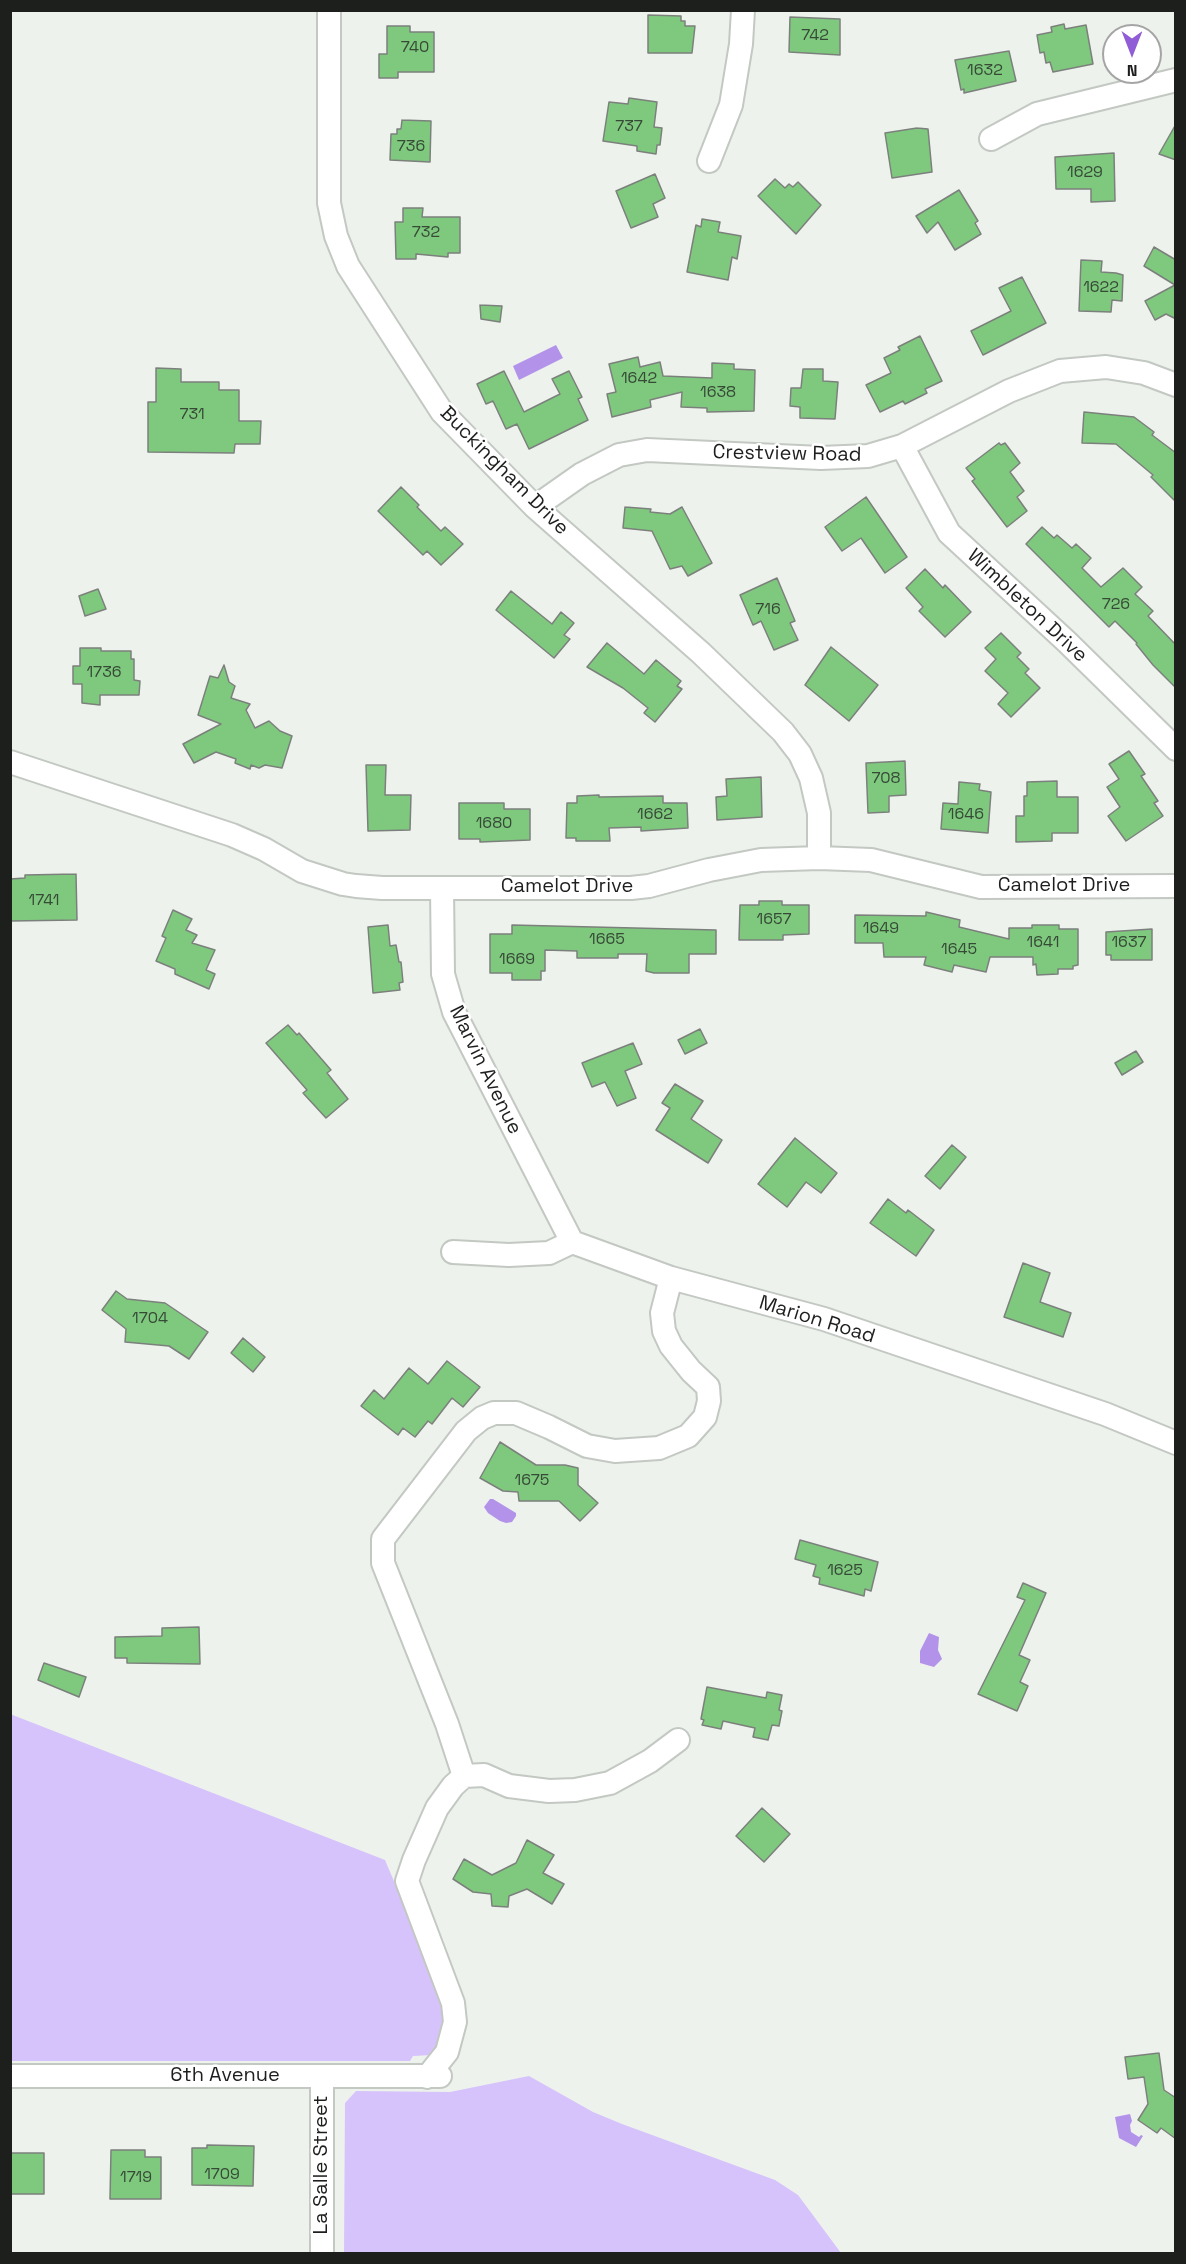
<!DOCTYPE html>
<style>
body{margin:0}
#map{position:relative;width:1186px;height:2264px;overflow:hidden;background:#edf2ed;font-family:"Space Grotesk",sans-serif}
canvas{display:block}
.frame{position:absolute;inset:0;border:12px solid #1d1f1d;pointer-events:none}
.north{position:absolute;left:1102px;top:24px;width:60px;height:60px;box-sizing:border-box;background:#fff;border:2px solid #a5a5a5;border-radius:50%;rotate:180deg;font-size:16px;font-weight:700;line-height:24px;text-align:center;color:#1d1f1d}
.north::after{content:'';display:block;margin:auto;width:21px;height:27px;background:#915dd6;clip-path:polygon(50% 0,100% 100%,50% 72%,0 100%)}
</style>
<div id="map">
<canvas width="1186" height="2264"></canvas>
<div class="frame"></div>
<div class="north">N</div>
</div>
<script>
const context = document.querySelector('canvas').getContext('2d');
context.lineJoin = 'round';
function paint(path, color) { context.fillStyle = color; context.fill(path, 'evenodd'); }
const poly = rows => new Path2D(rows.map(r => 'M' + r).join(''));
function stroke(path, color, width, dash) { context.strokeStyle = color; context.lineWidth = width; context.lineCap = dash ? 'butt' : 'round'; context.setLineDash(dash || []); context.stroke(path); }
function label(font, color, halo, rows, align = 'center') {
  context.font = font + ' "Space Grotesk",sans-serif'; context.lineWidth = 5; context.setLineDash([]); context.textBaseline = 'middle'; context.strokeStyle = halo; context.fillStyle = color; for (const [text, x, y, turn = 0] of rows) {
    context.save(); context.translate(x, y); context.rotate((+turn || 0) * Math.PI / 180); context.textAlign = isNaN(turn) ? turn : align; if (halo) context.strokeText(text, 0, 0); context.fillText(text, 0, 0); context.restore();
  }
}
paint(poly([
 [10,1714,385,1860,442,1995,446,2024,441,2042,432,2055,413,2056,410,2061,11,2061],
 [529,2076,593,2112,622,2124,775,2180,798,2195,841,2253,344,2253,345,2103,356,2091,450,2092]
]), '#d6c3fb');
paint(poly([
 [556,345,563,358,519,380,513,366],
 [490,1499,493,1499,516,1513,516,1516,512,1522,506,1523,500,1521,488,1513,484,1507],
 [929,1633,939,1637,938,1650,942,1659,934,1667,920,1663,920,1651],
 [1130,2114,1132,2121,1130,2125,1131,2132,1139,2137,1141,2135,1143,2136,1136,2147,1119,2138,1115,2117]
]), '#b393ea');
const building = poly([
 [648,15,681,16,681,21,685,21,685,26,695,26,692,53,648,53,648,15],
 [790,17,840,19,840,55,789,52,790,17],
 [1064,24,1065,29,1086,25,1093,64,1053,72,1050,62,1046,63,1044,52,1040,53,1037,35,1052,32,1051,27,1064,24],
 [387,26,410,26,410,32,434,32,434,72,398,72,398,78,379,78,379,54,387,54,387,26],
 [1009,51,1016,81,964,93,964,89,961,90,955,60,1009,51],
 [629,98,657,102,654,127,662,128,660,145,657,145,656,154,637,151,637,146,603,141,609,102,628,104,629,98],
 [402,120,431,121,430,162,390,160,391,134,397,134,397,129,401,129,402,120],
 [1176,124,1176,160,1159,154,1176,124],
 [917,128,928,129,932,172,892,178,885,133,917,128],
 [1114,153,1115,201,1091,202,1091,189,1056,189,1055,157,1114,153],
 [655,174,665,198,653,204,658,217,631,228,616,191,655,174],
 [775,179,785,188,789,184,793,187,798,182,821,205,796,234,758,196,775,179],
 [959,190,978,221,975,223,981,234,955,250,938,222,927,233,916,216,959,190],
 [403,208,423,208,422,217,460,217,460,253,448,253,448,257,416,254,416,259,396,259,395,222,403,222,403,208],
 [702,219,720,222,718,232,741,236,737,259,732,257,728,280,687,272,696,225,701,227,702,219],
 [1154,247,1176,260,1176,319,1166,314,1155,320,1145,301,1175,285,1144,266,1154,247],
 [1081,260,1102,261,1101,272,1116,273,1123,275,1122,301,1112,300,1111,312,1079,311,1081,260],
 [1022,277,1046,323,983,355,971,331,1011,311,999,288,1022,277],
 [480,305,502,306,500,322,481,319,480,305],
 [920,336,942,381,925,389,927,393,905,404,903,401,880,412,866,385,891,373,884,358,900,350,898,347,920,336],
 [638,357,640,367,660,362,663,376,712,378,712,363,734,364,734,369,755,370,754,411,707,412,707,408,681,407,682,392,650,400,651,407,612,417,607,394,616,392,609,364,638,357],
 [156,368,181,369,181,382,219,382,219,390,239,390,239,421,261,421,260,444,235,444,234,453,148,452,148,402,156,402,156,368],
 [803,369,823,369,823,381,838,382,835,419,800,418,800,407,790,406,791,388,801,388,803,369],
 [504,371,524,412,560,394,552,379,569,371,582,397,578,399,588,420,529,449,517,424,506,429,493,401,486,404,477,384,504,371],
 [1084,412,1134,417,1154,432,1152,435,1176,453,1176,502,1151,477,1153,475,1116,444,1082,443,1084,412],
 [999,443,1001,445,1005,443,1020,463,1010,472,1024,491,1017,497,1027,511,1007,527,972,481,975,479,966,468,999,443],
 [401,487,419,505,417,507,441,531,445,527,463,544,441,565,427,551,423,555,378,511,401,487],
 [866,497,907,557,885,573,861,538,842,551,825,527,866,497],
 [625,507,651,509,650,512,670,514,682,507,712,563,688,576,682,566,670,569,652,531,623,528,625,507],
 [1042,527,1054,538,1057,535,1072,548,1076,544,1091,558,1082,568,1101,587,1123,568,1142,587,1135,594,1153,611,1148,616,1176,645,1176,688,1153,665,1136,644,1137,643,1115,621,1109,627,1026,544,1042,527],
 [925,569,943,588,945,585,971,612,945,637,919,611,923,607,906,588,925,569],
 [777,578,795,621,790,623,798,640,774,650,761,621,753,625,740,595,777,578],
 [98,589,106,609,85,616,79,596,98,589],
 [511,591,552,624,561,612,574,623,564,635,570,639,554,658,496,610,511,591],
 [1001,633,1021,653,1017,657,1029,669,1025,673,1040,688,1011,717,998,704,1008,693,985,671,996,659,985,648,1001,633],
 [607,643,644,674,656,660,681,681,677,686,682,689,655,722,644,713,648,708,623,688,587,667,607,643],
 [831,647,878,685,849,721,805,685,831,647],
 [80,648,101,648,101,651,131,651,131,659,134,659,134,680,140,681,139,695,100,695,100,705,82,703,82,684,73,684,73,666,80,666,80,648],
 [224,665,229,682,235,686,231,698,250,704,246,710,255,728,269,721,280,731,292,736,282,768,265,765,259,768,251,765,250,769,235,763,236,759,216,752,194,763,183,744,221,724,198,715,210,676,218,678,224,665],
 [1129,751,1145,774,1141,776,1158,801,1154,803,1163,816,1126,841,1108,816,1120,807,1107,787,1119,779,1109,764,1129,751],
 [905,761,906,795,889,796,889,812,868,813,866,763,905,761],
 [366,765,386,765,385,795,411,795,410,830,368,831,366,765],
 [761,777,762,817,717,820,716,797,727,796,726,779,761,777],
 [1057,781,1057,797,1078,797,1078,833,1052,833,1052,841,1016,842,1016,816,1024,816,1024,796,1027,796,1027,782,1057,781],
 [959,782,980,784,979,790,991,792,988,833,941,829,943,803,958,804,959,782],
 [599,795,599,797,663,796,663,803,687,803,688,828,641,831,641,827,609,828,610,841,576,841,576,838,566,838,567,803,577,803,577,796,599,795],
 [459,803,504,803,504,809,530,809,530,840,480,842,480,839,459,839,459,803],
 [76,874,77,920,10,921,10,879,25,878,25,875,76,874],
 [759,901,782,901,782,905,809,905,809,934,783,935,783,940,739,940,740,905,759,905,759,901],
 [173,910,192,919,186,930,197,935,192,943,215,950,206,970,215,974,209,989,175,974,175,969,156,961,166,938,162,936,173,910],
 [926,912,960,920,959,927,1009,939,1009,928,1032,928,1032,925,1059,925,1059,929,1078,929,1078,965,1073,966,1073,969,1058,969,1058,974,1037,975,1036,964,1033,965,1033,957,990,957,986,972,954,965,952,972,924,965,926,957,884,957,883,943,855,943,855,915,926,916,926,912],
 [388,925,390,946,396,945,399,962,401,962,403,982,399,983,400,990,373,993,368,927,388,925],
 [512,925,716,930,716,954,689,954,689,973,654,973,646,971,647,954,618,954,618,958,577,958,577,951,545,950,545,971,541,971,541,980,512,980,512,973,490,973,490,934,512,934,512,925],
 [1152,929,1152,960,1111,960,1111,955,1106,955,1106,932,1152,929],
 [288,1025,297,1035,299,1033,331,1070,327,1073,348,1099,326,1118,303,1093,307,1090,266,1043,288,1025],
 [700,1029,707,1043,685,1054,678,1040,700,1029],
 [633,1043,642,1064,625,1071,636,1098,617,1106,605,1082,592,1087,582,1063,633,1043],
 [1136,1051,1143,1062,1122,1075,1115,1063,1136,1051],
 [675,1084,703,1101,691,1119,722,1140,708,1163,656,1130,670,1108,662,1103,675,1084],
 [795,1138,837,1173,821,1193,806,1182,787,1207,758,1184,795,1138],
 [952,1145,966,1157,940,1189,925,1176,952,1145],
 [888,1199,906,1213,908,1210,934,1230,916,1256,870,1223,888,1199],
 [1023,1263,1050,1273,1040,1302,1071,1313,1063,1337,1004,1317,1023,1263],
 [116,1291,127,1299,165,1303,208,1332,189,1359,169,1346,125,1342,126,1329,102,1310,116,1291],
 [243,1338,265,1357,253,1372,231,1353,243,1338],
 [447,1361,480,1387,463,1407,452,1398,432,1424,428,1421,415,1437,403,1428,398,1435,361,1406,374,1390,384,1399,409,1368,428,1384,447,1361],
 [500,1442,536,1465,565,1465,578,1468,578,1485,598,1503,580,1521,559,1501,519,1501,518,1492,503,1491,480,1478,500,1442],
 [800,1540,878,1562,871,1591,865,1589,864,1596,819,1584,820,1578,813,1576,816,1565,795,1559,800,1540],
 [1023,1583,1046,1593,1019,1655,1030,1660,1020,1682,1028,1686,1017,1711,978,1694,1025,1600,1017,1597,1023,1583],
 [199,1627,200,1664,127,1663,127,1658,115,1658,115,1637,162,1636,162,1628,199,1627],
 [44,1663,86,1677,79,1697,38,1680,44,1663],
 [707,1687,766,1698,767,1692,782,1695,779,1710,782,1711,779,1726,772,1725,768,1740,753,1737,755,1728,723,1721,721,1729,702,1725,704,1720,701,1719,707,1687],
 [762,1808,790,1834,764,1862,736,1836,762,1808],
 [527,1840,554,1855,543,1873,564,1884,552,1904,527,1889,509,1896,508,1907,492,1906,491,1894,473,1892,453,1879,464,1859,492,1875,516,1863,527,1840],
 [1159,2053,1164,2090,1176,2098,1176,2139,1161,2128,1157,2133,1138,2120,1148,2104,1144,2077,1128,2079,1125,2057,1159,2053],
 [207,2145,254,2146,253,2186,192,2185,192,2148,207,2148,207,2145],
 [111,2150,145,2150,145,2157,161,2157,161,2199,110,2199,111,2150],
 [10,2153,44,2153,44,2194,10,2194,10,2153]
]);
paint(building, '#7fc97f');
stroke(building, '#7c807c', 1.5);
const minor = poly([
 [329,10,329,203,336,236,348,266,442,412,535,507,701,653,783,732,800,754,811,778,819,813,819,858],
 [991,139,1037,114,1176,80],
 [709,161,731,105,741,44,743,10],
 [902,446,949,533,1067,642,1176,749],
 [535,507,582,474,619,455,647,450,821,458,868,456,902,446,1009,391,1060,371,1106,367,1144,373,1176,385],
 [10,762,232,835,264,849,302,871,343,884,356,886,382,888,631,888,649,886,709,870,761,860,819,858,871,860,981,887,1176,886],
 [442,888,443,974,454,1012,572,1242],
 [453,1252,509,1255,549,1253,572,1242,671,1278,824,1319,1105,1414,1176,1443],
 [464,1776,447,1724,383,1563,383,1539,466,1431,482,1418,494,1413,516,1413,549,1427,587,1446,615,1451,659,1448,688,1436,705,1417,709,1401,708,1387,691,1371,671,1346,664,1331,662,1313,671,1278],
 [10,2076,440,2076],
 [322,2076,322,2254],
 [427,2077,447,2052,455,2022,453,2003,407,1881,414,1860,437,1808,453,1786,464,1776,484,1775,509,1786,549,1791,575,1790,610,1783,650,1761,678,1740]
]);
stroke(minor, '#c3c8c3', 26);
stroke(minor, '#fff', 22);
label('16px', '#364a36', null, [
 ["742",815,36],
 ["740",415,48],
 ["1632",985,71],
 ["737",629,127],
 ["736",411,147],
 ["1629",1085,173],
 ["732",426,233],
 ["1622",1101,288],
 ["1642",639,379],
 ["1638",718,393],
 ["731",192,415],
 ["726",1116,605],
 ["716",768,610],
 ["1736",104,673],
 ["708",886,779],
 ["1662",655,815],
 ["1646",966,815],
 ["1680",494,824],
 ["1741",44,901],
 ["1657",774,920],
 ["1649",881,929],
 ["1665",607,940],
 ["1641",1043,943],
 ["1637",1129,943],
 ["1645",959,950],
 ["1669",517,960],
 ["1704",150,1319],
 ["1675",532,1481],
 ["1625",845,1571],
 ["1709",222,2175],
 ["1719",136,2178]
]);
label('20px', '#1d1f1d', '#fff', [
 ["Crestview Road",787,454,1],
 ["Buckingham Drive",504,471,45],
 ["Wimbleton Drive",1027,606,43],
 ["Camelot Drive",1064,886],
 ["Camelot Drive",567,887],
 ["Marvin Avenue",485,1070,64],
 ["Marion Road",817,1320,17],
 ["6th Avenue",225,2076],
 ["La Salle Street",322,2165,-90]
]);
</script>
